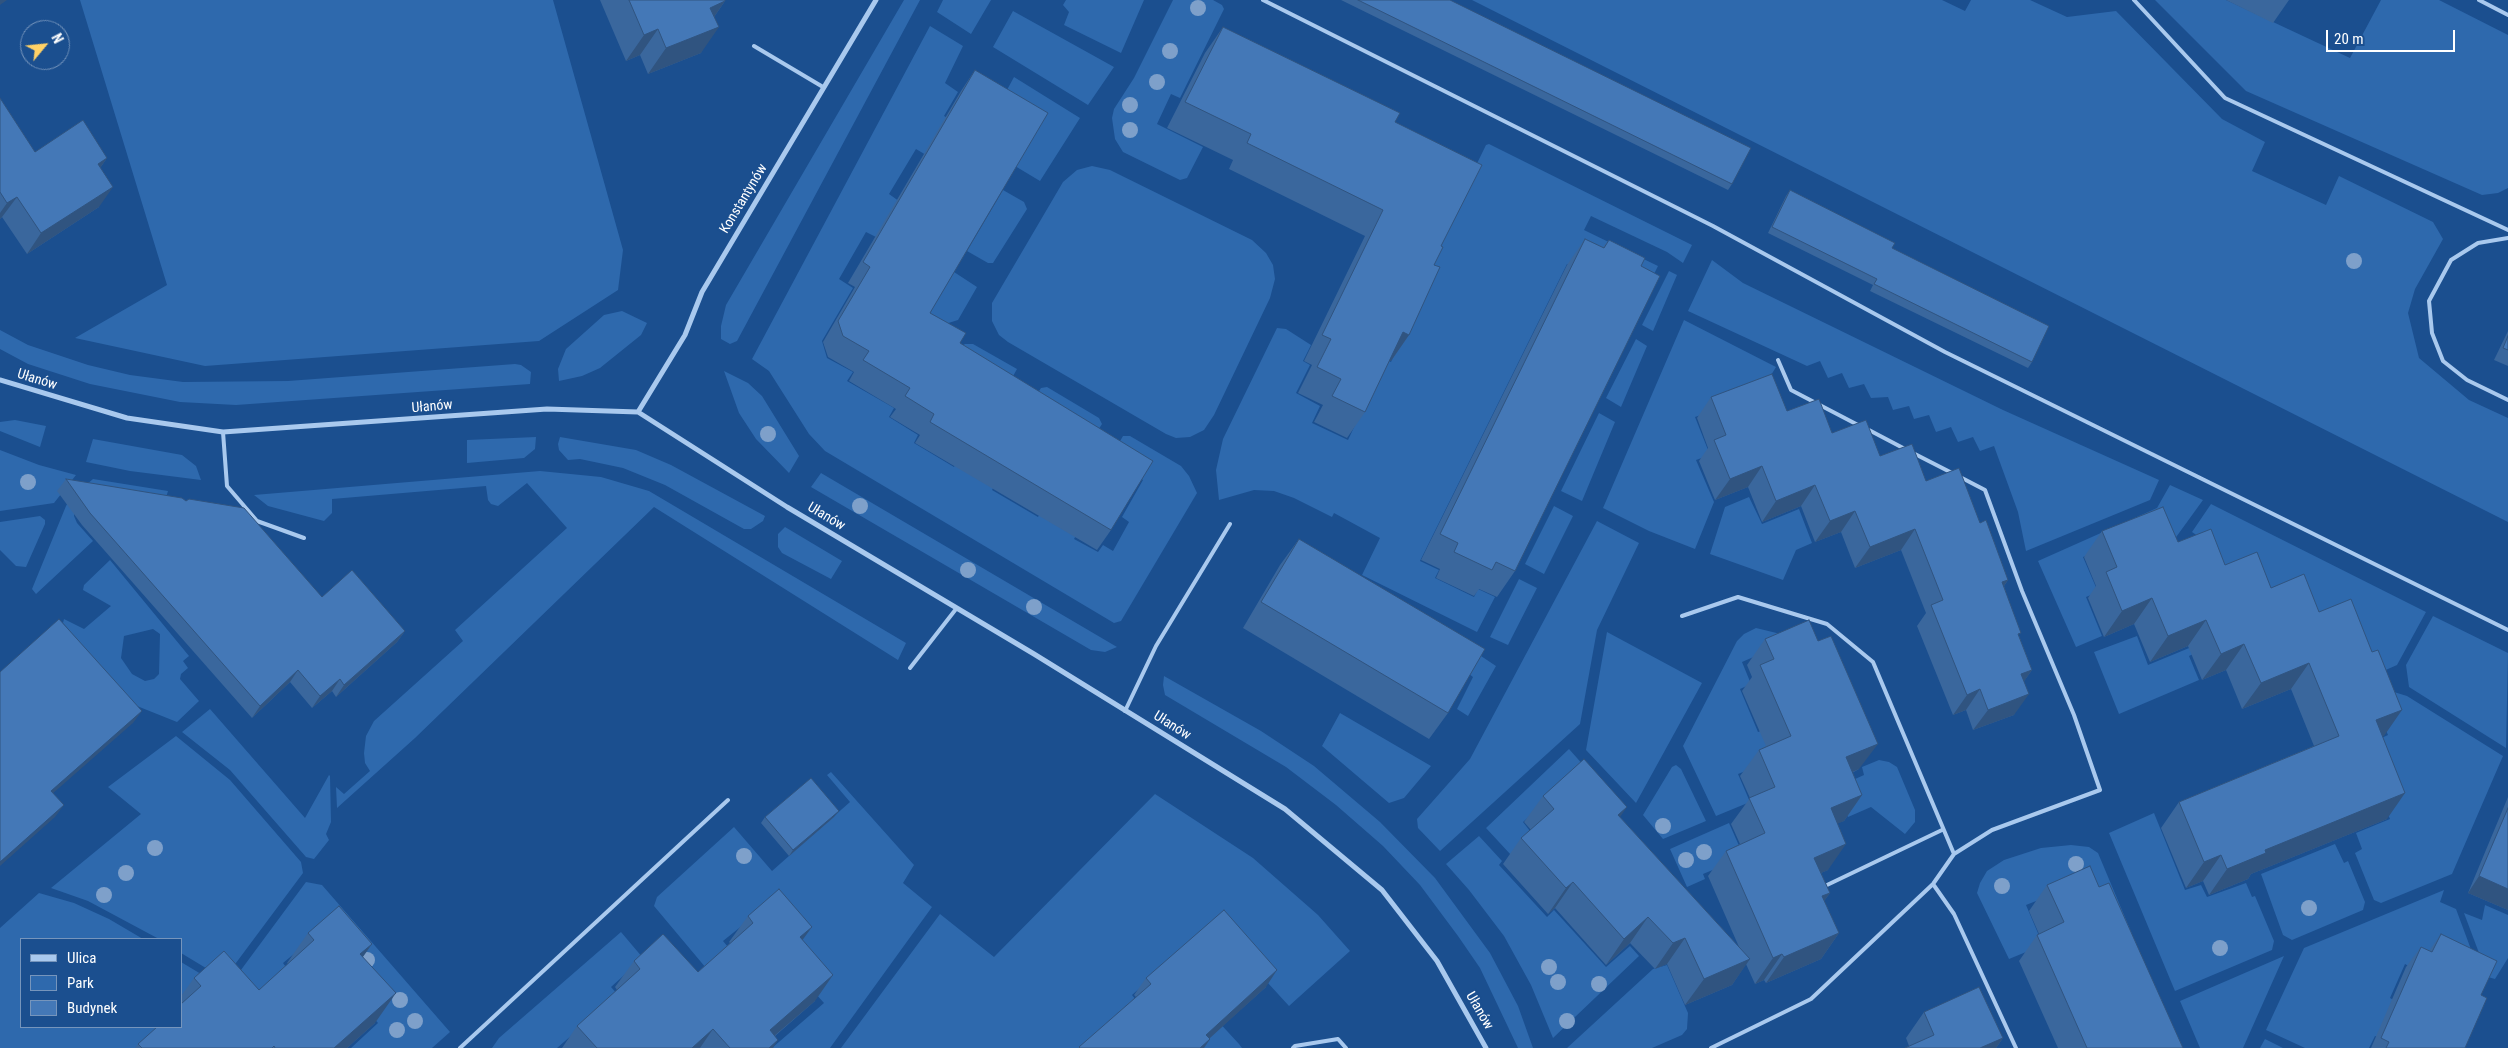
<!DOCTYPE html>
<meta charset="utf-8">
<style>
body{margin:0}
#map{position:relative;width:2508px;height:1048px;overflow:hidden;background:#1b4f8f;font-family:"Roboto Condensed",sans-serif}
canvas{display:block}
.legend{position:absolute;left:20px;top:938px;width:162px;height:90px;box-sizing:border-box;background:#1b4f8f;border:1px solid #7695bc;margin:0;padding:6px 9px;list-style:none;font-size:15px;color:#fff}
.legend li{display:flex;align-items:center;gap:10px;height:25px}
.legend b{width:25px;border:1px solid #7695bc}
.north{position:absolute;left:20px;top:20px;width:50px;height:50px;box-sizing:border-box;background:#1b4f8f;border:1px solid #7695bc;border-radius:50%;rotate:62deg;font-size:14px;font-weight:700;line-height:20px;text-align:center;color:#fff}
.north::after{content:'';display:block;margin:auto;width:18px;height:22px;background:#ffd166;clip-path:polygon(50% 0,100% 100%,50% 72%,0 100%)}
.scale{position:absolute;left:2326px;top:30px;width:129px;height:22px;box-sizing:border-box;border:2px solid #fff;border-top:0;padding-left:6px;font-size:15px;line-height:18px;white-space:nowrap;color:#fff;-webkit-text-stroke:4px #1b4f8f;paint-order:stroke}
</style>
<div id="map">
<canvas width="2508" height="1048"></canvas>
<ul class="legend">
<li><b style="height:6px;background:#a9c9ee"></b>Ulica</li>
<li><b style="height:14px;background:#2e69ad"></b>Park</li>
<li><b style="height:14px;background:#4478b7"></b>Budynek</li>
</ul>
<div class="north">N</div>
<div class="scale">20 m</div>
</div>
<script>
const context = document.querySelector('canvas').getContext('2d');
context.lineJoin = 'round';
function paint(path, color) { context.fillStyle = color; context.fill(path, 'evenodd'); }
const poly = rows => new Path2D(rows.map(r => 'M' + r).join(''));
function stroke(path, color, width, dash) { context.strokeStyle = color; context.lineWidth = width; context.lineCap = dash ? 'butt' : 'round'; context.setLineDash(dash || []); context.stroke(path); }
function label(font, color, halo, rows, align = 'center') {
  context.font = font + ' "Roboto Condensed",sans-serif'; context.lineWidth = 4; context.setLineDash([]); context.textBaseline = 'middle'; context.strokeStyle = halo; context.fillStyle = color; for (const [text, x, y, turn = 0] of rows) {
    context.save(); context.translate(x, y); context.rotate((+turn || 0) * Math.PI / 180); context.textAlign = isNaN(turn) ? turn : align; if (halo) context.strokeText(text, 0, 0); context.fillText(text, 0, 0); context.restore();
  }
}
paint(poly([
 [80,0,553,0,623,250,618,290,539,341,205,366,75,338,167,285],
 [904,0,920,0,737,341,730,344,721,339,721,326,726,305],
 [943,0,991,0,971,34,937,12],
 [1066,0,1144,0,1121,53,1064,25,1069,12,1063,5],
 [1173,0,1213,0,1222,5,1224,9,1180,98,1171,94,1157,124,1203,147,1187,178,1180,180,1123,152,1115,139,1112,118,1114,109,1134,78],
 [1472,0,1942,0,1965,11,1971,0,2030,0,2067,17,2116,11,2222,119,2265,142,2252,171,2326,205,2339,176,2433,222,2443,239,2415,289,2408,313,2419,358,2469,400,2508,418,2508,522],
 [2155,0,2226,0,2350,58,2381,0,2439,0,2508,35,2508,188,2498,193,2482,195,2246,91],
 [1013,11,1114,67,1088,105,993,47],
 [930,26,963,46,945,83,958,92,944,116,953,121,931,158,916,149,889,194,903,204,882,240,866,232,839,279,853,288,822,341,827,358,853,372,847,381,894,408,889,417,918,435,914,443,954,467,959,458,997,480,992,490,1038,517,1043,508,1079,530,1074,539,1098,552,1103,545,1113,551,1129,522,1122,517,1143,480,1109,460,1123,436,1130,436,1181,466,1189,476,1197,493,1121,621,1114,623,825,451,809,434,769,371,752,359],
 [1014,77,1080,118,1040,181,1015,166,1001,101],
 [1489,144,1692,245,1683,263,1667,252,1591,216,1584,230,1658,266,1642,298,1567,264,1420,561,1439,570,1435,578,1474,597,1478,589,1495,597,1477,632,1362,575,1380,538,1334,513,1332,517,1294,498,1274,491,1254,490,1219,500,1216,470,1223,439,1277,328,1286,329,1311,345,1303,361,1310,365,1296,393,1320,406,1312,423,1348,440,1386,360,1391,362,1424,292,1419,289,1464,190,1486,145],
 [1092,166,1110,170,1252,240,1266,253,1273,265,1275,279,1270,298,1214,415,1204,430,1190,437,1176,438,1166,434,1008,342,999,335,992,321,992,303,1063,182,1077,170],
 [1003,190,1024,202,1027,209,993,263,988,263,967,251],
 [1712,260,1743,283,2003,410,2159,480,2150,500,2026,551,2018,512,1994,446,1980,451,1973,437,1958,442,1951,427,1936,432,1929,415,1914,419,1909,406,1893,410,1888,397,1871,398,1864,384,1849,388,1842,373,1828,378,1820,361,1807,366,1688,311],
 [1669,271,1677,275,1653,331,1642,325],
 [954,272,977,287,958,320,923,331,920,330],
 [622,311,647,323,641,335,600,368,582,376,559,381,558,369,566,349,604,315],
 [1684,320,1776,367,1759,395,1695,417,1710,455,1696,460,1714,502,1695,549,1649,531,1603,508],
 [0,330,28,345,88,365,130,375,183,382,288,381,515,364,521,365,531,372,530,384,236,405,180,402,90,384,28,364,0,349],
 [1636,339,1647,346,1621,407,1606,398],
 [965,344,973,344,1017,369,1002,396,957,349],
 [724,371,748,383,762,396,799,456,789,473,756,439,739,413],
 [1047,387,1099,418,1102,424,1088,446,1027,410,1041,388],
 [1599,413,1615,422,1582,501,1561,491],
 [15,420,46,426,40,447,0,431,0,422],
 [536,437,535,449,524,458,467,463,467,440],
 [560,437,636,450,671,465,765,516,763,521,751,529,744,529,665,485,623,468,580,459,568,460,559,450,558,444],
 [93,439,182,455,196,466,201,480,130,471,86,462],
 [0,450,39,465,76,475,54,503,0,511],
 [540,471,601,477,649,491,906,643,898,660,654,507,415,738,337,808,336,787,344,794,370,771,365,763,364,753,366,736,374,721,463,641,455,630,567,528,527,483,498,506,491,504,488,500,486,486,332,499,332,513,324,521,268,506,254,495],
 [821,473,1117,647,1105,652,1091,650,811,487],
 [93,479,168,491,163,507,74,509,74,516,77,523,93,541,36,594,32,589,66,506,70,499],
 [2170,485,2203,500,2166,551,2148,530,2083,557,2098,592,2086,597,2102,636,2076,647,2038,561,2157,508],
 [1749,497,1762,524,1799,509,1812,543,1796,550,1783,580,1710,554,1725,507],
 [2211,504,2426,612,2397,665,2363,680,2227,577,2215,548,2192,532],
 [1554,506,1573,516,1544,574,1525,564],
 [40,516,45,520,45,524,26,567,16,566,0,550,0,522],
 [1597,521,1639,543,1597,630,1580,724,1440,851,1418,828,1417,819,1470,759],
 [785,527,842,561,831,579,782,553,778,547,778,534],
 [110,560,189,656,183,661,188,668,181,674,180,679,199,701,177,722,132,704,63,623,64,619,84,629,111,606,83,590,84,585],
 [153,629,160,634,159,674,154,679,145,681,132,674,121,658,124,636],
 [1519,579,1537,588,1508,645,1490,637],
 [2433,616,2508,653,2506,748,2409,687,2406,665],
 [1756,628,1789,636,1790,641,1742,662,1751,684,1740,689,1758,732,1773,727,1785,755,1738,774,1750,802,1716,816,1683,746,1737,641,1744,634],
 [1607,632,1702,683,1636,803,1586,750],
 [2137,636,2148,665,2194,646,2197,652,2189,656,2199,680,2119,714,2094,652],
 [1475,652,1496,666,1468,716,1457,709,1473,677,1465,671],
 [1164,676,1261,731,1314,766,1380,822,1435,878,1490,953,1518,1006,1533,1048,1518,1048,1480,968,1458,936,1420,885,1383,846,1336,805,1286,767,1165,695,1163,685],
 [2394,692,2407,696,2503,756,2452,874,2381,903,2374,900,2355,853,2362,849,2356,833,2390,819,2360,748,2388,735,2372,700],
 [210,709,305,818,329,775,330,776,331,822,326,834,329,840,314,859,306,857,230,770,182,732],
 [1340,713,1431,766,1404,798,1389,803,1322,746],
 [176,736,230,780,301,862,303,873,224,979,181,953,181,939,159,939,88,901,51,888,141,814,108,787],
 [1569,749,1585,767,1523,822,1533,835,1511,855,1486,828],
 [1879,760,1889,762,1897,767,1915,810,1915,822,1905,834,1871,807,1848,817,1835,788,1864,775,1862,767],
 [1676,765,1681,769,1706,821,1663,839,1643,815,1672,767],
 [831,772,914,865,903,883,932,907,830,1048,772,1048,824,1003,788,963,759,912,723,941,728,947,706,968,654,906,657,897,734,827,772,871,850,802,827,775],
 [1155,794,1253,858,1318,915,1350,951,1289,1006,1213,923,1132,995,1136,1000,1081,1048,841,1048,940,914,994,957],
 [2154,813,2185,890,2201,885,2207,897,2246,883,2252,897,2255,896,2274,941,2272,950,2175,991,2109,833],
 [1729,823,1744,857,1703,874,1705,879,1687,887,1670,849],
 [1479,836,1502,861,1499,865,1547,917,1554,910,1606,967,1630,946,1639,956,1553,1038,1531,985,1504,936,1469,890,1446,864],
 [2335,844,2344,863,2348,861,2365,902,2363,910,2292,940,2283,935,2261,874],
 [2071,845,2089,847,2098,853,2132,934,2123,938,2074,886,2026,905,2043,945,2009,959,1977,893,1980,883,1987,871,2004,860,2041,848],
 [306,882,322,885,450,1032,432,1048,351,1048,378,1023,344,985,319,933,283,963,288,970,250,1005,235,978],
 [2444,890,2440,902,2456,909,2482,979,2416,970,2405,964,2390,998,2397,1002,2380,1038,2375,1036,2369,1048,2305,1048,2266,1030,2304,948],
 [39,893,74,903,109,919,143,939,21,939,21,1027,164,1027,140,1048,0,1048,0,928],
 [2485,905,2508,915,2508,958,2495,979,2488,977,2464,913,2482,920],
 [621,932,643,958,611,987,618,995,557,1048,492,1048,499,1038],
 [2284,956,2243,1048,2200,1048,2180,1001],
 [181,962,201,974,201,979,181,996],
 [1667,965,1688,1013,1687,1029,1682,1035,1652,1048,1567,1048,1653,969],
 [1216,1019,1239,1044,1242,1048,1194,1048],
 [2265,1039,2283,1048,2260,1048]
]), '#2e69ad');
stroke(poly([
 [1263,0,1713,226,1945,352,2508,630],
 [2134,0,2225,98,2508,230],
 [2479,0,2508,15],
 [754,46,823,87],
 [2508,238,2478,243,2451,260,2429,301,2432,333,2443,361,2467,380,2508,400],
 [1778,360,1791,390,1858,425],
 [1867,429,1905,449],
 [223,432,227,486,257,521,304,538],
 [1911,452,1954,474],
 [1682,616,1738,597,1827,624,1873,662,1954,854],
 [910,668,956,609],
 [1125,711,1156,646,1230,524],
 [1933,884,1954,914,2016,1048],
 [1827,885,1942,830],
 [460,1048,728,800],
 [1293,1048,1295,1046,1338,1039,1346,1048],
 [1711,1048,1811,999,1933,884,1954,854,1992,830,2100,790,2074,715,2022,591,1985,490,1960,477]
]), '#a9c9ee', 4);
stroke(poly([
 [0,380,127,418,223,432,547,409,638,412,787,507,1034,654,1285,809,1382,890,1437,961,1486,1048],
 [638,412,685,335,702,292,876,0]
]), '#a9c9ee', 5);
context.fillStyle = '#7ea0ca';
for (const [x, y] of [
 [1198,8],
 [1170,51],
 [1157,82],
 [1130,105],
 [1130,130],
 [2354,261],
 [768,434],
 [28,482],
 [860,506],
 [968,570],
 [1034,607],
 [1663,826],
 [155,848],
 [1704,852],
 [744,856],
 [1686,860],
 [2076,864],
 [126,873],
 [2002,886],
 [104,895],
 [2309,908],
 [2220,948],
 [367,960],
 [1549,967],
 [1558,982],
 [1599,984],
 [400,1000],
 [415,1021],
 [1567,1021],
 [397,1030]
]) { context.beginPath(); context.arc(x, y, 8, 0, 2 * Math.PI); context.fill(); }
paint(poly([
 [600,0,725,0,725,1,714,17,701,53,648,74,640,55,626,61],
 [1341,0,1450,0,1732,184,1728,190],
 [2226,0,2289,0,2273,23],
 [1223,27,1395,122,1441,246,1409,335,1391,361,1390,360,1365,412,1347,438,1314,422,1323,405,1298,393,1312,365,1304,361,1365,236,1229,169,1233,160,1167,128,1205,53],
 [975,70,930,313,960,343,1111,530,1097,550,915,443,920,435,890,417,896,409,849,381,854,372,828,357,823,342,855,287,848,283,961,91],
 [0,98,35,152,107,158,100,168,99,207,27,254,2,217,0,219],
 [1790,190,1892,248,2032,362,2028,368,1870,291,1873,285,1768,233,1786,196],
 [1585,239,1603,247,1609,240,1641,266,1515,571,1497,597,1479,589,1474,596,1436,578,1440,569,1421,560,1567,265],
 [2508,331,2508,366,2494,360],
 [1711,397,1787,411,1880,456,1926,481,1980,523,2008,580,2004,586,2019,636,2032,670,2024,681,2014,715,1973,730,1966,710,1953,715,1917,626,1926,613,1901,550,1855,568,1841,532,1815,542,1801,506,1762,522,1748,487,1715,500,1699,461,1708,448,1697,418],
 [66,479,186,501,322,597,405,631,397,642,336,697,332,691,312,708,290,682,252,718,82,525,57,491],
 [2102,531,2178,542,2319,612,2384,736,2382,736,2387,819,2251,874,2248,879,2209,895,2203,881,2186,888,2161,828,2179,802,2314,746,2291,689,2242,709,2226,670,2202,680,2188,646,2150,662,2134,624,2104,637,2088,598,2096,586,2084,557],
 [1299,539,1448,713,1429,739,1243,628,1280,565],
 [1765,639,1859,769,1852,773,1862,795,1844,821,1837,823,1828,870,1821,873,1830,893,1824,901,1839,933,1821,959,1766,983,1764,980,1755,984,1746,964,1732,985,1685,1005,1667,964,1655,969,1630,943,1606,965,1555,908,1548,914,1503,864,1521,838,1531,830,1524,822,1543,796,1620,817,1739,947,1708,876,1726,851,1740,844,1731,824,1750,798,1740,776,1759,750,1766,746,1742,691,1752,677,1747,665],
 [2508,797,2508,910,2468,893],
 [765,817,834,817,789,856,761,823],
 [2047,885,2099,887,2183,1048,2058,1048,2019,961,2037,935,2039,934,2029,911],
 [748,916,803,940,815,1001,775,1036,773,1048,562,1048,577,1026,617,990,615,987,634,961,698,972,730,943,729,942],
 [308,933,363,957,375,1023,347,1048,135,1048,138,1044,181,1027,181,996,194,978,259,990,288,964,287,963],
 [2441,934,2481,995,2465,1048,2371,1048,2406,967,2421,947,2429,951],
 [1146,978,1266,987,1209,1038,1210,1039,1204,1048,1078,1048,1136,997,1134,995],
 [1924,1012,2003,1038,1996,1048,1905,1048,1909,1046,1906,1038]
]), '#3a679d');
paint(poly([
 [0,0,7,0,0,5],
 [725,1,707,27,710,8],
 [719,27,701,53,648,74,666,48],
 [658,29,640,55,626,61,644,35],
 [107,158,93,178,98,164],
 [113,187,99,207,27,254,41,233],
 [17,197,2,217,0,219,0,213,7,203],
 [1403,332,1409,335,1391,361,1385,358],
 [1762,466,1748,487,1715,500,1730,479],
 [1815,485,1801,506,1762,522,1776,501],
 [1855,511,1841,532,1815,542,1830,521],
 [1915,529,1901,550,1855,568,1870,547],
 [2008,580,1994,600,2002,582],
 [2152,598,2134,624,2104,637,2122,611],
 [2206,620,2188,646,2150,662,2168,636],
 [405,631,397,642,336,697,344,685],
 [2244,644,2226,670,2202,680,2221,654],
 [2309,663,2291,689,2242,709,2261,683],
 [298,670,290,682,252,718,260,706],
 [2032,670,2018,690,2021,674],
 [340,679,332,691,312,708,320,696],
 [1980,689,1966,710,1953,715,1967,695],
 [2029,694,2014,715,1973,730,1988,710],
 [2402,710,2384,736,2358,746,2376,720],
 [142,711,133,723,43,802,51,791],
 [1878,744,1859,769,1828,783,1846,757],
 [2405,793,2387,819,2251,874,2248,879,2209,895,2227,869,2265,850],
 [1862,795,1844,821,1813,834,1831,808],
 [64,805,55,817,0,866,0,862],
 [1627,807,1609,833,1618,815],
 [839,811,834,817,789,856,793,850],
 [1846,844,1828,870,1796,884,1814,858],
 [2221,855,2203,881,2186,888,2204,862],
 [2479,876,2508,889,2508,910,2468,893],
 [1573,882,1555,908,1548,914,1566,888],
 [1830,893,1811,919,1822,896],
 [1648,917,1630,943,1606,965,1624,939],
 [812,927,793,953,800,937],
 [1839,933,1821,959,1766,983,1784,957],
 [1685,938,1667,964,1655,969,1673,943],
 [372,944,351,974,360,954],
 [1782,954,1764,980,1755,984,1773,958],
 [1750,959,1732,985,1685,1005,1704,979],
 [1277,970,1266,987,1199,1048,1206,1035],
 [833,975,815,1001,760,1048,770,1030],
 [396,993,375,1023,347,1048,334,1048],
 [713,1029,700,1048,692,1048],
 [2003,1038,1996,1048,1980,1048],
 [1210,1039,1204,1048,1200,1048],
 [778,1040,773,1048,769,1048]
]), '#305480');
const building = poly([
 [629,0,725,0,725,1,710,8,719,27,666,48,658,29,644,35,629,0],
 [1358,0,1450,0,1751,148,1732,184,1358,0],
 [1223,27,1400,113,1395,122,1482,165,1441,246,1443,247,1434,265,1440,267,1409,335,1403,332,1365,412,1332,396,1341,379,1317,367,1331,339,1322,335,1383,210,1247,143,1251,134,1185,102,1223,27],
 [975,70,1048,113,930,313,966,333,960,343,1153,461,1111,530,930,422,934,414,905,396,910,388,863,360,869,351,843,336,838,321,870,267,863,262,975,70],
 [0,98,35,152,83,120,107,158,98,164,113,187,41,233,17,197,7,203,0,192,0,98],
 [1790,190,1895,243,1892,248,2049,326,2032,362,1874,284,1877,279,1772,227,1790,190],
 [1585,239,1604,248,1609,240,1645,258,1641,266,1660,276,1515,571,1496,562,1492,570,1454,552,1458,543,1440,534,1585,239],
 [2508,336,2508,350,2503,348,2508,336],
 [1772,374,1787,411,1819,399,1832,433,1866,420,1880,456,1912,444,1926,481,1959,468,1980,523,1986,520,2008,580,2002,582,2021,633,2018,634,2032,670,2021,674,2029,694,1988,710,1980,689,1967,695,1931,605,1943,600,1915,529,1870,547,1855,511,1830,521,1815,485,1776,501,1762,466,1730,479,1714,440,1726,435,1711,397,1772,374],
 [66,479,182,498,186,501,189,499,244,508,322,597,352,570,405,631,344,685,340,679,320,696,298,670,260,706,90,513,66,479],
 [2163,507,2178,542,2211,529,2225,565,2257,552,2271,588,2304,574,2319,612,2351,599,2372,652,2378,650,2402,710,2376,720,2405,793,2265,850,2266,853,2227,869,2221,855,2204,862,2179,802,2339,736,2309,663,2261,683,2244,644,2221,654,2206,620,2168,636,2152,598,2122,611,2106,572,2117,567,2102,531,2163,507],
 [1299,539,1485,649,1448,713,1261,602,1299,539],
 [59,619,142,711,51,791,64,805,0,862,0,672,59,619],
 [1809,620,1818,641,1831,636,1878,744,1846,757,1862,795,1831,808,1846,844,1814,858,1830,893,1822,896,1839,933,1784,957,1782,954,1773,958,1726,851,1765,833,1749,798,1775,787,1759,750,1791,736,1760,665,1774,659,1765,639,1809,620],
 [1584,759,1627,807,1618,815,1750,959,1704,979,1685,938,1673,943,1648,917,1624,939,1573,882,1566,888,1521,838,1554,809,1543,796,1584,759],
 [811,778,839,811,793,850,765,817,811,778],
 [2508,808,2508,889,2479,876,2508,808],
 [2090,866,2099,887,2109,883,2183,1048,2087,1048,2037,935,2064,922,2047,885,2090,866],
 [779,889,812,927,800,937,833,975,770,1030,778,1040,769,1048,730,1048,713,1029,692,1048,597,1048,577,1026,640,969,634,961,663,934,698,972,753,923,748,916,779,889],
 [339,906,372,944,360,954,396,993,334,1048,275,1048,274,1046,272,1048,142,1048,138,1044,157,1027,181,1027,181,1004,201,986,194,978,224,951,259,990,314,940,308,933,339,906],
 [1224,910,1277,970,1206,1035,1210,1039,1200,1048,1080,1048,1079,1047,1151,984,1146,978,1224,910],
 [2441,934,2497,961,2481,995,2487,998,2465,1048,2386,1048,2389,1042,2381,1038,2421,947,2432,952,2441,934],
 [1979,987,2003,1038,1980,1048,1905,1048,1934,1035,1924,1012,1979,987]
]);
paint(building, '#4478b7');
stroke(building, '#305480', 1);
label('14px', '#fff', '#1b4f8f', [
 ["Konstantynów",744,199,-59],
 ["Ułanów",37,380,17],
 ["Ułanów",432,407,-5],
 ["Ułanów",826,517,31],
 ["Ułanów",1172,726,32],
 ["Ułanów",1479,1011,60]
]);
</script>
